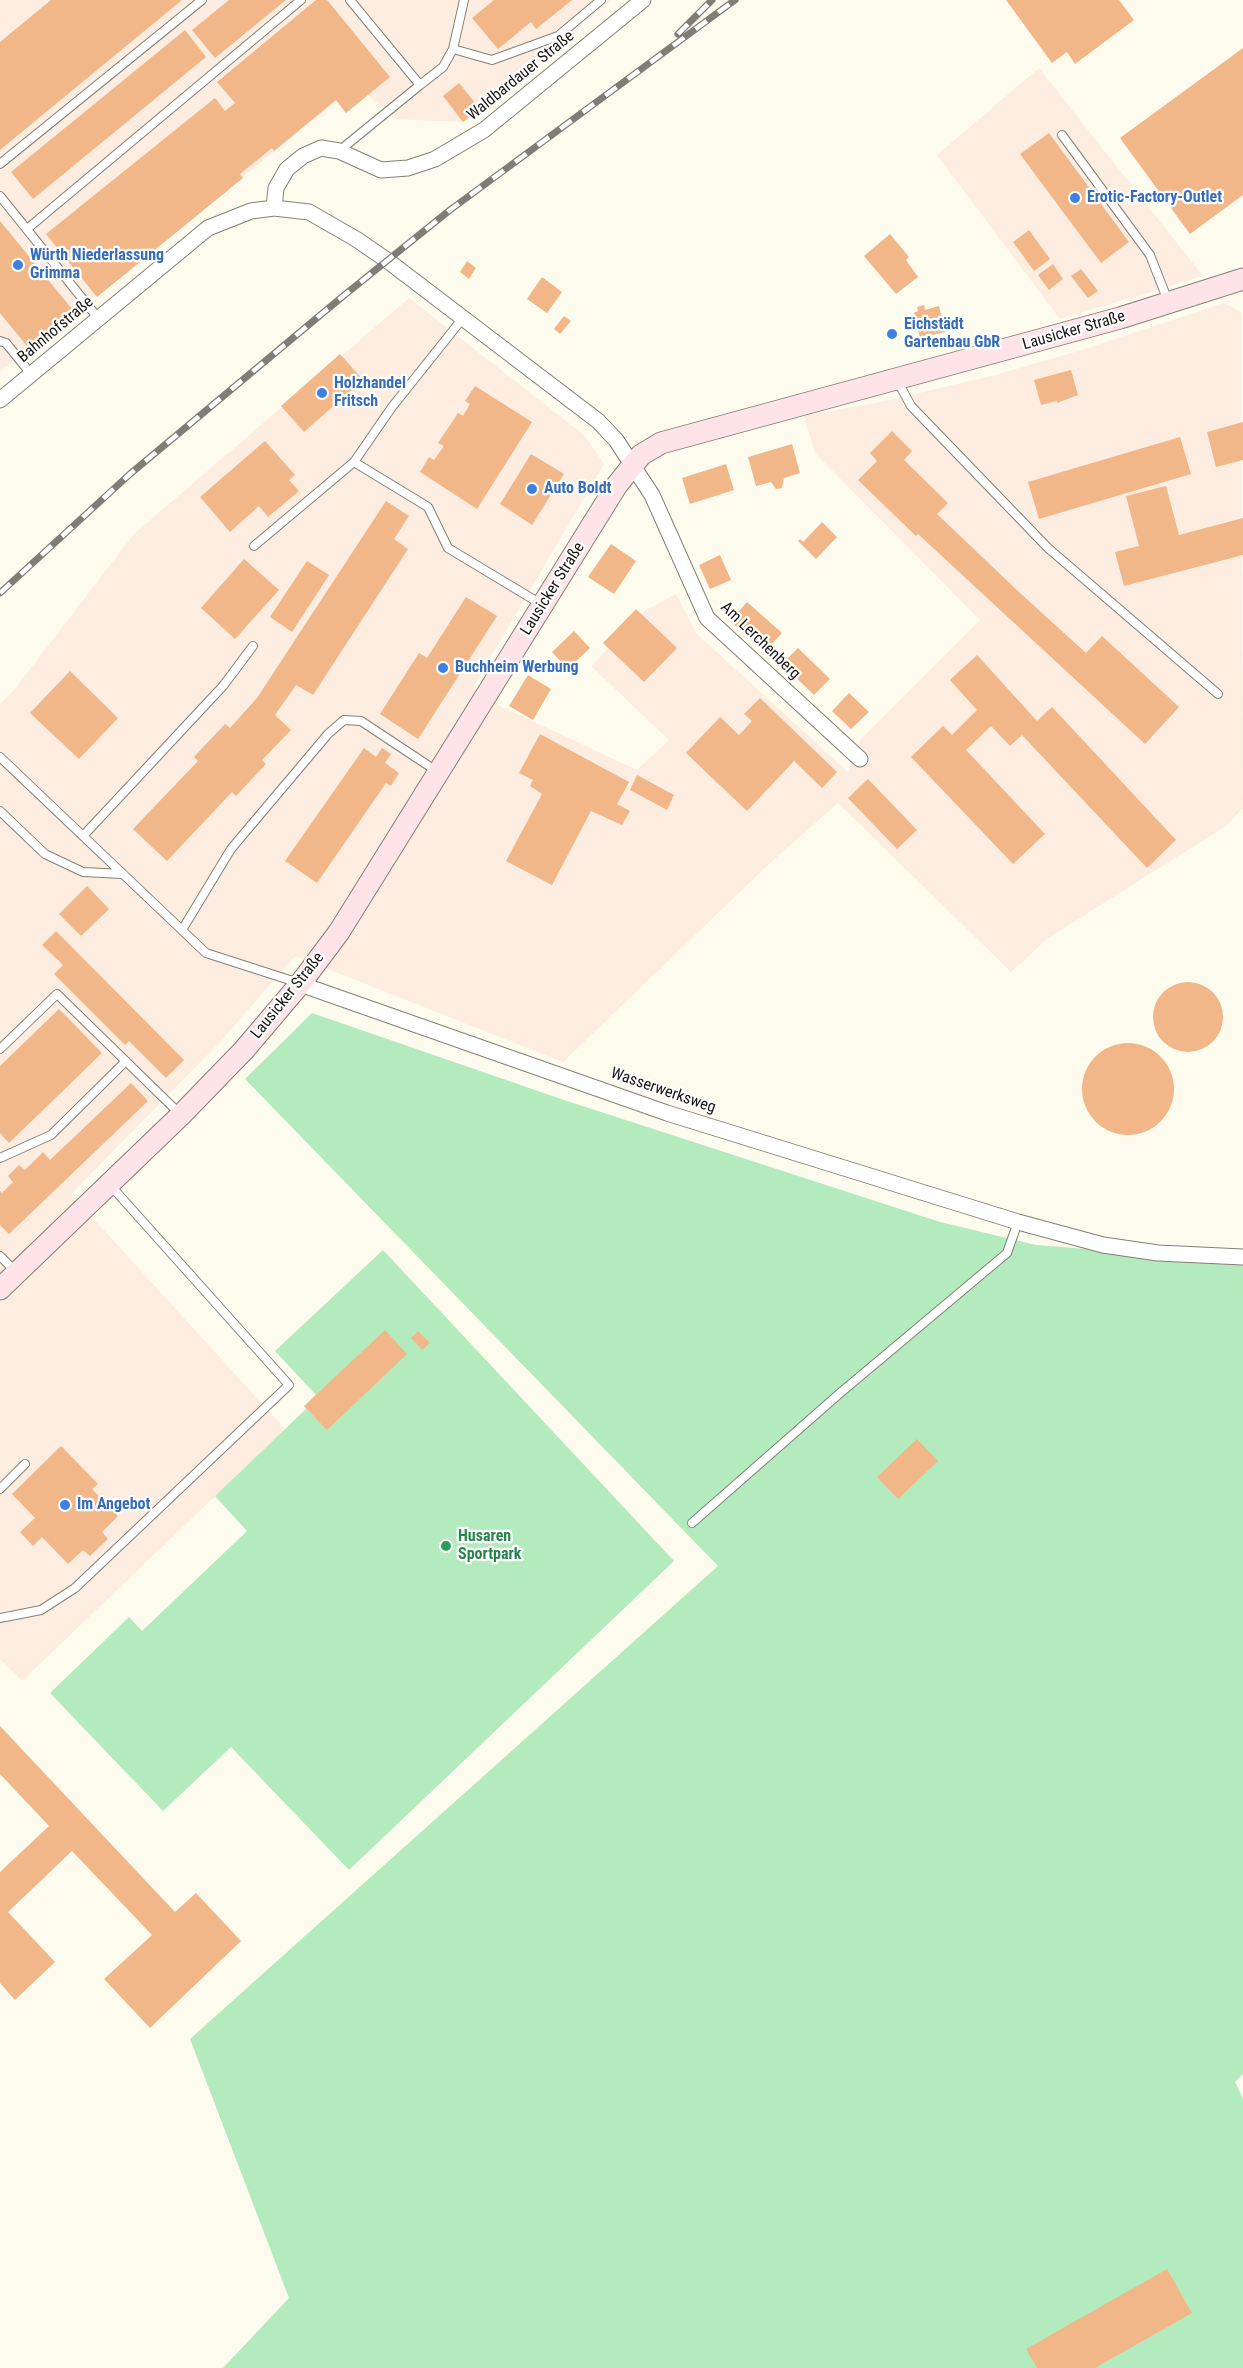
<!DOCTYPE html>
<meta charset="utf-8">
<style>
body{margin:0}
canvas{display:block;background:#fdfaee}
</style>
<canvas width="1243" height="2368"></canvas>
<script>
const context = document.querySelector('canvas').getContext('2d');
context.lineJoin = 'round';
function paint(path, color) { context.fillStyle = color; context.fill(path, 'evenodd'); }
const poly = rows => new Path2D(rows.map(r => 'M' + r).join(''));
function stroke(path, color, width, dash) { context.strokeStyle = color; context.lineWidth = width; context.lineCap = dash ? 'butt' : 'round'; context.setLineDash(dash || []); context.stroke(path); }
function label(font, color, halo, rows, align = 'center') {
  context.font = font + ' "Roboto Condensed",sans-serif'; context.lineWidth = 4.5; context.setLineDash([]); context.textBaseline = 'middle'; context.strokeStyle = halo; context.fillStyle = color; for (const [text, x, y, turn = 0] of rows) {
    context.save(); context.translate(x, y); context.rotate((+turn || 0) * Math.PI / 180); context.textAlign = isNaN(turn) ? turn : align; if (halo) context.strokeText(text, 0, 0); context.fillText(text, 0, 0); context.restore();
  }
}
paint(poly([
 [0,0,612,0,463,122,395,119,357,85,0,372],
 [1039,68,1203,276,1060,319,937,155],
 [409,298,585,436,604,464,473,687,500,706,637,770,669,740,591,666,646,610,676,594,697,634,848,772,861,739,980,620,815,453,804,416,881,402,995,375,1079,351,1224,303,1241,312,1243,808,1226,826,1048,938,1011,972,838,803,770,863,563,1062,295,956,220,1042,71,1194,285,1429,22,1681,0,1659,0,704,14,690,134,534]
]), '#fcede0');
paint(poly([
 [312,1013,564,1100,940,1222,1036,1245,1243,1261,1243,2074,1235,2082,1243,2099,1243,2368,223,2368,289,2298,190,2039,718,1566,245,1079],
 [383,1250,674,1561,349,1870,231,1747,163,1811,50,1693,129,1617,142,1631,247,1531,215,1496,306,1409,316,1395,275,1351]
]), '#b4ebbe');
paint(poly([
 [51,0,182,0,0,150,0,42],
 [229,0,286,0,215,58,192,30],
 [316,0,327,0,390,77,346,113,336,100,274,151,272,148,240,174,243,178,97,297,46,234,215,98,225,111,235,103,217,82],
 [494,0,572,0,536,29,531,22,498,49,472,18],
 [1006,0,1119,0,1134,20,1075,64,1067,52,1052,63],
 [185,30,206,57,33,199,11,172],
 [1243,48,1243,195,1190,234,1120,138],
 [459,83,480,109,463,122,443,96],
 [1049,133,1129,242,1101,263,1020,154],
 [0,221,72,309,27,346,0,313],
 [1029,230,1050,259,1034,271,1013,242],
 [890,234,909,257,906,260,918,277,896,294,864,256],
 [467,261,476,268,469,279,460,272],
 [1053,264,1063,279,1049,290,1038,275],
 [1081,269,1098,291,1088,298,1071,276],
 [542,277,562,292,547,313,527,299],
 [924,305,925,310,939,306,945,332,920,338,914,313,918,311,917,307],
 [564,316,571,321,560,334,554,329],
 [340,354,363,380,304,432,281,406],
 [1071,370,1078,395,1057,403,1057,401,1041,405,1034,380],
 [475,386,532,422,477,509,420,472,429,457,434,460,444,446,438,443,458,413,463,416,470,404,465,401],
 [1243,422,1243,460,1216,467,1207,432],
 [892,431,912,451,904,460,948,503,937,514,1020,593,1086,653,1102,636,1179,707,1145,744,918,534,916,536,858,480,877,461,870,453],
 [1180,437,1191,474,1039,519,1028,482],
 [265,441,295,475,289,480,299,491,268,517,259,506,230,532,200,497],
 [792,444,800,473,784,478,782,488,776,489,771,482,756,486,748,457],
 [531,454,564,474,532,525,500,504],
 [726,464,734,490,690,504,682,478],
 [1166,486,1179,535,1243,518,1243,555,1124,586,1115,552,1139,546,1126,496],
 [386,501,409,516,394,539,408,549,313,695,296,685,275,715,291,730,262,760,266,764,236,796,232,792,167,861,133,829,198,761,194,757,225,724,230,728,257,698],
 [822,522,837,537,816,559,798,541,800,539,803,542],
 [611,544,636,561,614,594,588,577],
 [720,555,731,580,710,589,699,565],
 [244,559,279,590,235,639,201,608],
 [307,561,329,575,292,632,270,617],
 [466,597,497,616,418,739,380,714,419,653,427,658],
 [747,602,782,633,764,652,730,621],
 [636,609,677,648,644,682,603,643],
 [574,631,590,648,568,669,552,652],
 [798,648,830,679,814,695,782,664],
 [977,655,1037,721,1052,707,1176,840,1147,868,1022,735,1010,746,991,726,966,750,1045,834,1013,864,911,757,943,726,952,735,977,710,950,680],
 [70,671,118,718,79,759,30,713],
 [528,675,551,689,533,720,509,706],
 [849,693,869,712,851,729,832,711],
 [760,698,837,772,822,788,794,761,747,811,686,753,720,717,739,735,752,721,744,714],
 [540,734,629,782,617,804,630,811,622,825,591,811,552,885,506,861,542,794,530,786,533,780,519,773],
 [364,748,376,757,382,748,391,754,385,763,399,773,391,786,386,783,317,883,285,861],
 [637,775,674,795,667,810,630,790],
 [868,779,917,830,897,849,848,798],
 [87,886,109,909,81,936,59,914],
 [56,931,184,1060,166,1078,129,1041,125,1045,54,974,63,965,42,945],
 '1153 1017a35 35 0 1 1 70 0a35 35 0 1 1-70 0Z',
 [59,1009,102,1053,9,1143,0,1133,0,1066],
 '1082 1089a46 46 0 1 1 92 0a46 46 0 1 1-92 0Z',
 [131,1083,148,1101,9,1234,0,1225,0,1191,2,1193,13,1182,8,1176,19,1165,25,1170,43,1152,50,1160],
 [385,1330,407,1354,327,1430,304,1406],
 [418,1331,430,1343,422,1350,411,1338],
 [917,1439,938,1461,898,1499,877,1477],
 [61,1446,98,1484,92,1489,118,1516,102,1532,108,1539,90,1556,83,1550,68,1564,42,1537,33,1546,20,1532,35,1518,12,1494],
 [0,1726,175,1912,196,1893,241,1941,150,2028,104,1979,152,1935,72,1851,8,1912,55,1962,15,2000,0,1983,0,1872,49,1826,0,1774],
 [1167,2269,1192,2313,1095,2368,1037,2368,1026,2349]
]), '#f1b789');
const service = poly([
 [453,49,492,60,558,36,601,0],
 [420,85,443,67,453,49,464,0],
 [1062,135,1150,255,1168,301],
 [339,151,420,85,350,0],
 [0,164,202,0],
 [0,196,98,318],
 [27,229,301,0],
 [0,341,6,343,31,374],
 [897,380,911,406,1048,548,1218,694],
 [354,462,428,507,448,548,541,604],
 [254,546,354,462,392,407,463,318],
 [0,757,206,953,299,983],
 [0,811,45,854,83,872,123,874],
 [83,836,223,686,253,646],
 [182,930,231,849,328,734,344,720,361,721,438,772],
 [0,1049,57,994,180,1114],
 [0,1158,51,1135,126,1061],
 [0,1256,16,1272],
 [0,1489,25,1464],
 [692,1523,839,1394,1007,1253,1018,1222],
 [0,1618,41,1610,75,1588,289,1385,111,1186]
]);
const minor = poly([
 [274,208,276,188,287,169,303,156,321,148,339,151,381,170,408,168,435,159,484,130,643,0],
 [0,400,208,228,251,211,274,208,309,212,356,239,388,261,598,421,616,440,652,495,707,618,860,759],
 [300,984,667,1113,1018,1222,1103,1245,1158,1253,1243,1257]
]);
const secondary = poly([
 [0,1289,181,1115,244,1050,300,984,339,932,377,871,617,485,641,455,661,443,1120,318,1243,279]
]);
stroke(service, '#838075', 10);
stroke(minor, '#838075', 17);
stroke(secondary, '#838075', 23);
stroke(service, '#fff', 8);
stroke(minor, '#fff', 15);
stroke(secondary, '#fee4e9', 21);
const rail = poly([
 [678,34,712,0],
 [0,593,130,474,342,297,450,210,735,0]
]);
stroke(rail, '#7f7d75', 7);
stroke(rail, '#fff', 4.5, [14]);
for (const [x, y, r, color] of [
 [1075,198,6,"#3f7fe0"],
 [18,265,6,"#3f7fe0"],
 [892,334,6,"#3f7fe0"],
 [322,393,6,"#3f7fe0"],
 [532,489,6,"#3f7fe0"],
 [443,668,6,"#3f7fe0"],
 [65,1505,6,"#3f7fe0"],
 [446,1546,6,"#2e9e5b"]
]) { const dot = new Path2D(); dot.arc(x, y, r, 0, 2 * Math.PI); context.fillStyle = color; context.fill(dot); stroke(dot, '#fff', 2); }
label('16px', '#171612', '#fff', [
 ["Waldbardauer Straße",521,76,-39],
 ["Bahnhofstraße",56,330,-40],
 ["Lausicker Straße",1074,331,-16],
 ["Lausicker Straße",553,589,-58],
 ["Am Lerchenberg",760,641,44],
 ["Lausicker Straße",288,996,-51],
 ["Wasserwerksweg",663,1091,19]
]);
label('bold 16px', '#366cbe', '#fff', [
 ["Erotic-Factory-Outlet",1087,198],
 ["Würth Niederlassung",30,256],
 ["Grimma",30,274],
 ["Eichstädt",904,325],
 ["Gartenbau GbR",904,343],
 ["Holzhandel",334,384],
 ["Fritsch",334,402],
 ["Auto Boldt",544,489],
 ["Buchheim Werbung",455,668],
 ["Im Angebot",77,1505]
], 'left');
label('bold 16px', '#27864d', '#fff', [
 ["Husaren",458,1537],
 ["Sportpark",458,1555]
], 'left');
</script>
